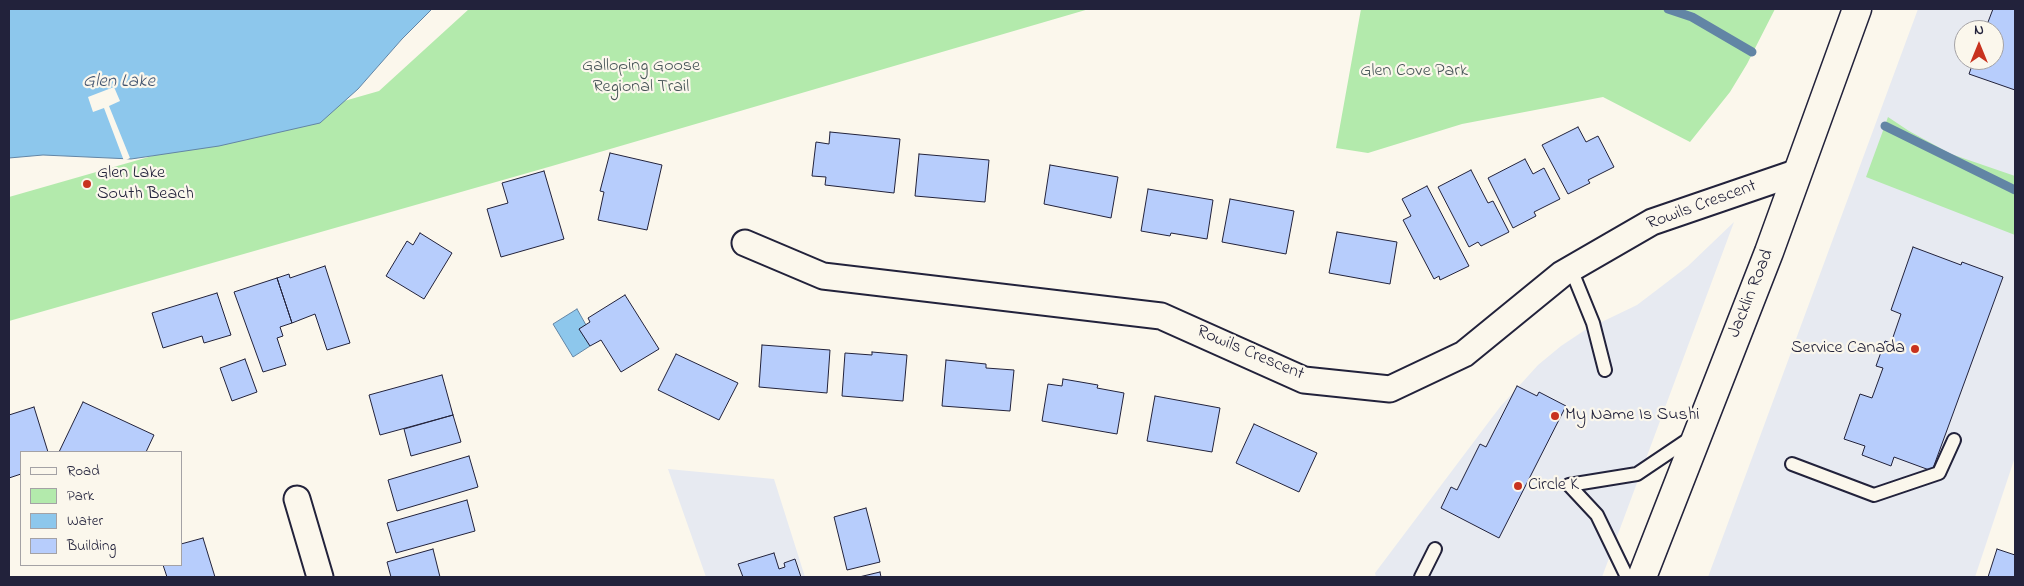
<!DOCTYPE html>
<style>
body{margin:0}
#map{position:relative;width:2024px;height:586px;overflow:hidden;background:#fbf7ec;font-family:"Indie Flower",sans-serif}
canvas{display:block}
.frame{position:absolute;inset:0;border:10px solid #22223b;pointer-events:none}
.legend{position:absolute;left:20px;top:451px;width:162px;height:115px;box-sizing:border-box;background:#fbf7ec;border:1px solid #a4a2a5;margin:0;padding:6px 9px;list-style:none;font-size:15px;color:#22223b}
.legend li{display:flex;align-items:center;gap:10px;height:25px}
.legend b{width:25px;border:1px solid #a4a2a5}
.north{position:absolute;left:1954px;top:20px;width:50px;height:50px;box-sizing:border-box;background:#fbf7ec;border:1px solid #a4a2a5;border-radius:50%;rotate:0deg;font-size:14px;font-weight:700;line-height:20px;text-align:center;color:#22223b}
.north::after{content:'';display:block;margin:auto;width:18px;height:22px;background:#c8321e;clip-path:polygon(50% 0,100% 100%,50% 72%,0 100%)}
</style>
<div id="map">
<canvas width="2024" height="586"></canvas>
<div class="frame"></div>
<ul class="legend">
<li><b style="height:6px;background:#fbf7ec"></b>Road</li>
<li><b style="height:14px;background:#b3eaac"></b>Park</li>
<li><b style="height:14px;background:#8dc7ec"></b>Water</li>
<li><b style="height:14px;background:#b7cdfc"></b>Building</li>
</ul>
<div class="north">N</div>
</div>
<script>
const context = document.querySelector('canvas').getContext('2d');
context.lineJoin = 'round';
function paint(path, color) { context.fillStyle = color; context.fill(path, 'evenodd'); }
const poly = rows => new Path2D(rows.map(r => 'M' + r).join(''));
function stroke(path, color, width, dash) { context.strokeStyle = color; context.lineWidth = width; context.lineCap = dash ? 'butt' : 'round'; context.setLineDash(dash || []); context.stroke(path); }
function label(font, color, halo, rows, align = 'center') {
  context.font = font + ' "Indie Flower",sans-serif'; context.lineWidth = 4.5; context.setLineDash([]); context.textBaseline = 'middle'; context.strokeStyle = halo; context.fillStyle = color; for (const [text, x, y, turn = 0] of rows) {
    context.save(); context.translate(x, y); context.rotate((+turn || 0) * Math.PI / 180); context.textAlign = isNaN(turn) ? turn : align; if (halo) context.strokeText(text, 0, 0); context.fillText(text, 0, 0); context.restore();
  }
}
paint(poly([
 [1918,9,2015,9,2015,457,1975,577,1708,577],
 [1964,30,1994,30,1994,60,1964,60],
 [1734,222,1602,577,1376,577,1375,573,1500,407,1538,365,1561,346,1585,330,1637,305,1662,286,1688,266],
 [668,469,774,479,805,577,706,577]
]), '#e7eaf1');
paint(poly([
 [469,9,1089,9,552,166,9,321,9,197,379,91],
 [1361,9,1775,9,1747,64,1730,92,1690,142,1603,97,1462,124,1368,153,1336,148],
 [1888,117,1909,131,1951,154,2015,176,2015,235,1866,177]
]), '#b3eaac');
const water = poly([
 [9,9,432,9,402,39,358,89,320,123,219,146,131,159,43,155,9,158,9,9],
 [577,309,586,325,579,329,590,346,573,357,553,324,577,309]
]);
paint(water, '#8dc7ec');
stroke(water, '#6285a5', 1);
paint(poly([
 [114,87,120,101,109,106,130,158,124,161,104,108,93,112,88,97]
]), '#fbf7ec');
stroke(poly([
 [1668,9,1692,17,1752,52],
 [1885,126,2015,190]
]), '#6285a5', 9);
const building = poly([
 [1993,9,2015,9,2015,90,1969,74,1974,60,1994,60,1994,30,1985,30,1993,9],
 [1578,127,1586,142,1598,136,1614,167,1588,180,1590,183,1568,194,1542,145,1578,127],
 [830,132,900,139,894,193,825,185,826,177,812,176,816,142,829,144,830,132],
 [610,153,662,165,647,230,598,220,604,192,600,191,610,153],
 [919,154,989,160,985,202,915,196,919,154],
 [1525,159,1533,174,1544,168,1560,199,1534,212,1536,216,1513,228,1488,178,1525,159],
 [1050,165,1118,177,1111,218,1044,204,1050,165],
 [1471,170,1488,203,1493,201,1509,232,1481,246,1478,242,1469,247,1438,187,1471,170],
 [544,171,564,239,501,257,487,209,508,203,502,183,544,171],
 [1427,186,1469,266,1440,280,1439,276,1434,279,1403,220,1411,216,1402,199,1427,186],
 [1148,189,1213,200,1207,239,1171,233,1170,236,1141,231,1148,189],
 [1230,199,1294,211,1286,254,1222,242,1230,199],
 [1337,232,1397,242,1390,284,1329,273,1337,232],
 [420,233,452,253,424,299,386,276,407,241,413,245,420,233],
 [1913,247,1961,265,1962,262,2003,277,1932,471,1894,457,1891,466,1862,455,1865,446,1844,439,1860,394,1872,398,1883,368,1876,366,1885,341,1891,343,1901,314,1891,310,1913,247],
 [325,266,350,343,327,350,315,314,292,323,277,278,289,274,290,278,325,266],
 [277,278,292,323,280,327,283,336,277,338,286,365,263,372,234,292,277,278],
 [217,293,231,335,204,343,202,336,163,348,152,313,217,293],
 [625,295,659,349,621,372,601,340,590,346,579,329,590,322,588,318,625,295],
 [762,345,830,350,827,393,759,387,762,345],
 [872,352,907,355,903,401,842,396,845,353,872,355,872,352],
 [676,354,738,383,719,420,658,390,676,354],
 [245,359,257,392,232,401,220,368,245,359],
 [946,360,986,364,986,368,1014,370,1010,411,942,406,946,360],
 [442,375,453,415,380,435,369,395,442,375],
 [1063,379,1098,385,1097,388,1124,393,1117,434,1042,421,1048,384,1062,386,1063,379],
 [1517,386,1537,396,1539,392,1566,406,1499,538,1441,508,1451,487,1457,490,1480,444,1486,447,1517,386],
 [1155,396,1220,408,1212,452,1147,441,1155,396],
 [83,402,154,435,146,452,59,452,83,402],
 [34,407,48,452,21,452,21,474,9,478,9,415,34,407],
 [453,415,461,442,411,456,404,429,453,415],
 [1254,424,1317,453,1299,492,1236,463,1254,424],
 [469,456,478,487,397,511,388,480,469,456],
 [467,500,475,531,396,553,387,523,467,500],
 [866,508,880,562,847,570,834,517,866,508],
 [203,538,215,577,167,577,163,565,181,565,181,544,203,538],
 [433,549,440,577,391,577,387,562,433,549],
 [1997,549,2015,555,2015,577,1988,577,1997,549],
 [774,553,779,569,785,567,784,563,795,559,801,577,743,577,738,564,774,553],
 [880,572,881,577,859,577,880,572]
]);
paint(building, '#b7cdfc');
stroke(building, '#22223b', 1);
const lane = poly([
 [1571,269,1593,323,1605,370],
 [1792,464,1874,495,1939,473,1954,440],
 [1569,485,1637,474,1692,437],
 [1569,485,1597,515,1627,577],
 [1421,577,1435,549]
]);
const street = poly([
 [745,243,823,276,1161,316,1304,380,1390,389,1464,354,1562,274,1652,222,1798,172],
 [297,499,320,577]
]);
const secondary = poly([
 [1642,577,1769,252,1857,9]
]);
stroke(lane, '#22223b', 16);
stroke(street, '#22223b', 29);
stroke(secondary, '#22223b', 31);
stroke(lane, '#fbf7ec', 12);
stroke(street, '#fbf7ec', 25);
stroke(secondary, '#fbf7ec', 28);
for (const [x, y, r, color] of [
 [87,184,5,"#c8321e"],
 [1915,349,5,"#c8321e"],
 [1555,416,5,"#c8321e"],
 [1518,486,5,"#c8321e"]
]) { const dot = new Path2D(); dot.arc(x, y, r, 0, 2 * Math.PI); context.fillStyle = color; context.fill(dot); stroke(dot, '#fbf7ec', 2); }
label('18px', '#465457', '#fbf7ec', [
 ["Galloping Goose",641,67],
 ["Regional Trail",641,88],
 ["Glen Cove Park",1414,72]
]);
label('18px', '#22223b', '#fbf7ec', [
 ["Glen Lake",97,174],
 ["South Beach",97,195],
 ["Service Canada",1905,349,"right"],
 ["My Name Is Sushi",1565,416],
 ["Circle K",1528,486]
], 'left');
label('18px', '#22223b', '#fbf7ec', [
 ["Rowils Crescent",1702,206,-20],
 ["Jacklin Road",1752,294,-68],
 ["Rowils Crescent",1250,354,23]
]);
label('italic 19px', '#425470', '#fbf7ec', [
 ["Glen Lake",119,83]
]);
</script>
